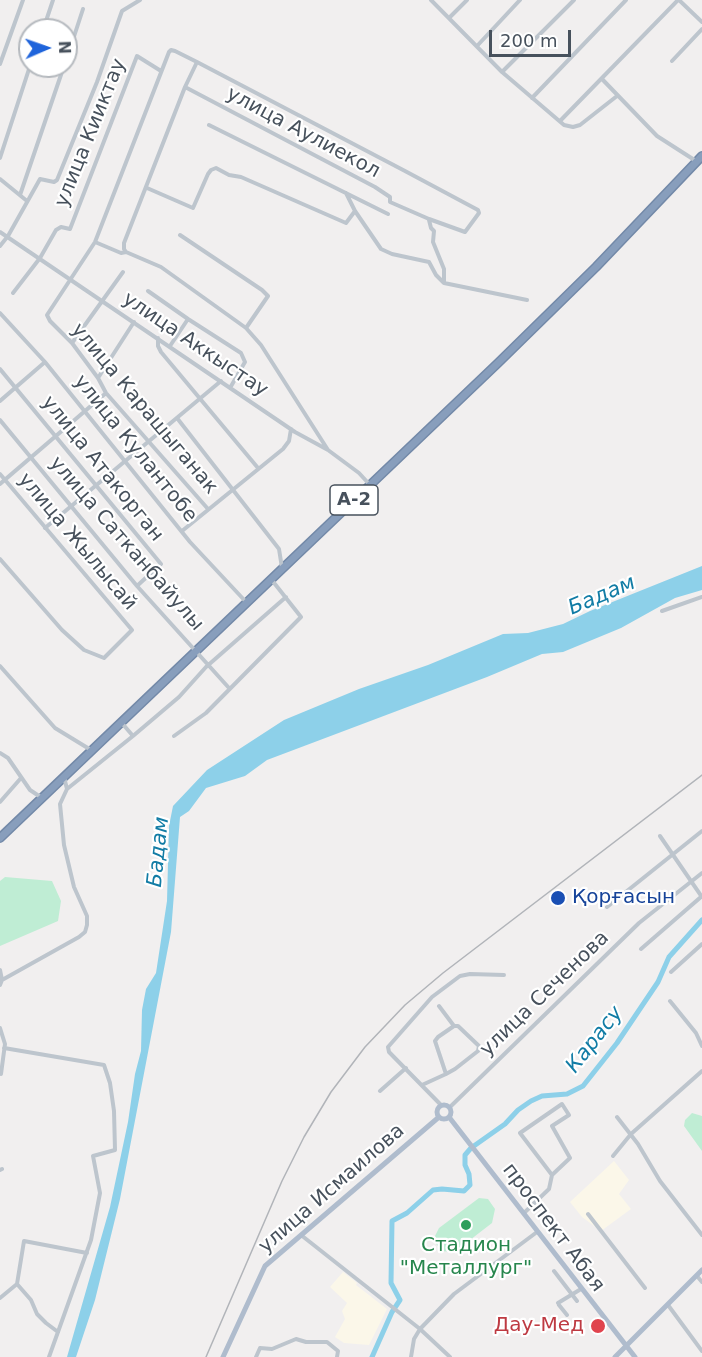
<!DOCTYPE html>
<meta charset="utf-8">
<style>
body{margin:0}
#map{position:relative;width:702px;height:1357px;overflow:hidden;background:#f1efef;font-family:"DejaVu Sans",sans-serif}
canvas{display:block}
.north{position:absolute;left:18px;top:18px;width:60px;height:60px;box-sizing:border-box;background:#fff;border:2px solid #b5b9be;border-radius:50%;rotate:88deg;font-size:16px;font-weight:700;line-height:24px;text-align:center;color:#47515c}
.north::after{content:'';display:block;margin:auto;width:21px;height:27px;background:#1f64db;clip-path:polygon(50% 0,100% 100%,50% 72%,0 100%)}
.scale{position:absolute;left:489px;top:30px;width:82px;height:27px;box-sizing:border-box;border:3px solid #47515c;border-top:0;padding-left:8px;font-size:18px;line-height:21px;white-space:nowrap;color:#47515c;-webkit-text-stroke:4px #fff;paint-order:stroke}
</style>
<div id="map">
<canvas width="702" height="1357"></canvas>
<div class="north">N</div>
<div class="scale">200 m</div>
</div>
<script>
const context = document.querySelector('canvas').getContext('2d');
context.lineJoin = 'round';
function paint(path, color) { context.fillStyle = color; context.fill(path, 'evenodd'); }
const poly = rows => new Path2D(rows.map(r => 'M' + r).join(''));
function stroke(path, color, width, dash) { context.strokeStyle = color; context.lineWidth = width; context.lineCap = dash ? 'butt' : 'round'; context.setLineDash(dash || []); context.stroke(path); }
function label(font, color, halo, rows, align = 'center') {
  context.font = font + ' "DejaVu Sans",sans-serif'; context.lineWidth = 4.5; context.setLineDash([]); context.textBaseline = 'middle'; context.strokeStyle = halo; context.fillStyle = color; for (const [text, x, y, turn = 0] of rows) {
    context.save(); context.translate(x, y); context.rotate((+turn || 0) * Math.PI / 180); context.textAlign = isNaN(turn) ? turn : align; if (halo) context.strokeText(text, 0, 0); context.fillText(text, 0, 0); context.restore();
  }
}
paint(poly([
 [614,1161,629,1180,619,1194,631,1209,601,1231,582,1217,570,1202],
 [343,1272,357,1283,356,1285,387,1309,369,1345,344,1343,335,1337,345,1319,342,1311,347,1303,330,1287]
]), '#fbf7e9');
paint(poly([
 [5,877,52,881,61,901,58,921,0,946,0,881],
 [692,1113,702,1116,702,1151,684,1126,685,1120],
 [479,1198,488,1199,495,1209,492,1223,457,1250,453,1252,441,1251,435,1242,435,1236,439,1228]
]), '#bfedd4');
paint(poly([
 [702,566,702,590,675,598,621,628,563,652,542,654,487,677,267,760,245,776,206,788,189,811,180,817,171,932,120,1199,95,1300,76,1357,67,1357,110,1207,128,1122,135,1074,141,1051,142,1010,146,989,156,973,167,901,169,826,173,806,207,770,284,720,359,689,428,665,503,634,528,633,563,624,590,611]
]), '#8dd0e9');
stroke(poly([
 [372,1357,392,1312,400,1300,391,1283,392,1221,407,1213,433,1190,442,1189,464,1191,470,1185,469,1174,465,1165,465,1155,471,1148,505,1124,518,1110,531,1101,542,1096,567,1094,583,1086,617,1043,658,982,669,957,702,920]
]), '#8dd0e9', 5);
const highway = poly([
 [0,838,498,363,596,267,702,156]
]);
stroke(highway, '#7389a8', 10);
stroke(poly([
 [431,0,502,72,564,125,573,127,580,125,617,96],
 [679,0,702,22],
 [449,18,467,0],
 [43,30,53,0],
 [477,46,520,0],
 [66,61,83,9],
 [672,61,702,29],
 [197,62,185,87,375,187,390,197,390,202,429,219,465,232,479,213,478,210,405,171,197,62,175,51,171,50,169,52,95,242,47,315,50,321,72,343,98,378,106,393,208,509],
 [0,64,23,0],
 [502,72,574,0],
 [602,79,657,136,696,161],
 [185,87,124,243,124,249,126,252,161,267,246,328,261,345,328,450],
 [532,98,626,0],
 [560,121,678,0],
 [209,125,388,214],
 [0,158,30,66],
 [0,179,27,201],
 [147,188,193,208,208,174,211,170,216,168,229,175,241,177,346,223,355,211,381,249,392,254,429,262,436,275,444,283,527,300],
 [346,193,355,211],
 [20,195,64,66],
 [429,220,431,228,434,231,433,242,444,269,444,283],
 [0,232,295,432,328,450,359,473,370,485],
 [180,235,262,290,268,296,246,328],
 [95,242,121,253,126,252],
 [0,246,8,236,40,179,54,182,57,180,97,82,122,11,140,0],
 [148,291,188,319,241,353,245,362,230,388],
 [13,293,40,258,56,230,61,227,70,229,137,56,161,71],
 [0,313,45,362,190,542,247,603],
 [158,338,158,346,161,352,258,468],
 [72,343,123,272],
 [170,346,188,319],
 [0,369,161,564,138,585],
 [98,378,134,322],
 [0,401,45,362],
 [177,418,279,549,282,568],
 [0,420,137,586,229,688],
 [0,474,132,630,104,658,84,650,62,630,0,559],
 [0,484,106,393],
 [45,528,221,381],
 [182,531,283,449,289,441,291,429],
 [662,611,702,597],
 [0,666,55,728,91,750],
 [121,722,133,736],
 [174,736,206,713,301,617,271,579],
 [0,753,8,758,30,790,42,798],
 [67,789,133,736,179,697,206,667,286,597],
 [0,802,21,778],
 [660,836,702,897],
 [607,907,702,831],
 [641,949,702,896],
 [0,970,2,980],
 [671,972,702,944],
 [0,985,2,980,79,937,85,932,87,925,87,916,74,887,64,845,60,804,67,789,64,777],
 [670,1001,696,1033,702,1046],
 [439,1006,454,1026],
 [0,1028,5,1044,1,1074],
 [4,1048,104,1065,110,1083,114,1111,115,1150,93,1156,100,1193,91,1240,49,1357],
 [422,1085,446,1074,455,1069,478,1051,479,1046,458,1026,454,1026,438,1037,435,1041,446,1074],
 [380,1091,406,1068],
 [441,1105,389,1052,388,1047,432,997,460,976,470,974,504,975],
 [450,1107,639,923,702,873],
 [617,1117,638,1144,660,1181,702,1235],
 [613,1156,631,1134,702,1071],
 [0,1170,2,1169],
 [524,1213,549,1189,552,1175,570,1158,552,1126,569,1115,562,1104,520,1133,552,1175],
 [588,1214,645,1288],
 [301,1235,420,1329,450,1357],
 [554,1271,577,1301],
 [697,1276,702,1282],
 [0,1298,17,1284],
 [558,1303,581,1289],
 [559,1305,567,1315],
 [668,1305,702,1351],
 [58,1332,46,1323,37,1314,31,1300,17,1284,24,1241,87,1253],
 [256,1357,260,1348,272,1349,296,1339,306,1342,327,1342,338,1351,337,1357],
 [411,1357,414,1339,420,1329,454,1294,537,1232]
]), '#bdc5cd', 4);
stroke(poly([
 '437 1112a7 7 0 1 1 14 0a7 7 0 1 1-14 0Z',
 [449,1117,635,1357],
 [223,1357,265,1266,439,1117],
 [615,1357,702,1270]
]), '#afbccd', 5);
stroke(highway, '#889ebc', 7);
stroke(poly([
 [206,1357,282,1181,304,1137,331,1092,365,1047,405,1005,443,973,702,775]
]), '#b1b4b9', 1.5);
for (const [x, y, r, color] of [
 [558,898,8,"#1a4fb4"],
 [466,1225,6,"#2e9e5b"],
 [598,1326,8,"#e0444e"]
]) { const dot = new Path2D(); dot.arc(x, y, r, 0, 2 * Math.PI); context.fillStyle = color; context.fill(dot); stroke(dot, '#fff', 2); }
for (const [x, y, w] of [
 [354,500,48]
]) { const box = new Path2D(); box.roundRect(x - w / 2, y - 15, w, 30, 4.5); context.fillStyle = '#fff'; context.fill(box); stroke(box, '#47515c', 1.5); }
label('bold 18px', '#47515c', null, [
 ["A-2",354,500]
]);
label('20px', '#47515c', '#fff', [
 ["улица Кииктау",91,133,-68],
 ["улица Аулиекол",303,133,28],
 ["улица Аккыстау",195,345,34],
 ["улица Карашыганак",144,409,50],
 ["улица Кулантобе",135,449,51],
 ["улица Атакорган",102,469,51],
 ["улица Жылысай",77,542,50],
 ["улица Сатканбайулы",126,544,49],
 ["улица Сеченова",545,994,-44],
 ["улица Исмаилова",332,1189,-41],
 ["проспект Абая",553,1228,53]
]);
label('20px', '#164399', '#fff', [
 ["Қорғасын",572,898]
], 'left');
label('20px', '#27864d', '#fff', [
 ["Стадион",466,1246],
 ["\"Металлург\"",466,1269]
]);
label('20px', '#be3a42', '#fff', [
 ["Дау-Мед",584,1326]
], 'right');
label('italic 21px', '#117ca5', '#fff', [
 ["Бадам",602,596,-23],
 ["Бадам",159,852,-84],
 ["Карасу",595,1040,-52]
]);
</script>
